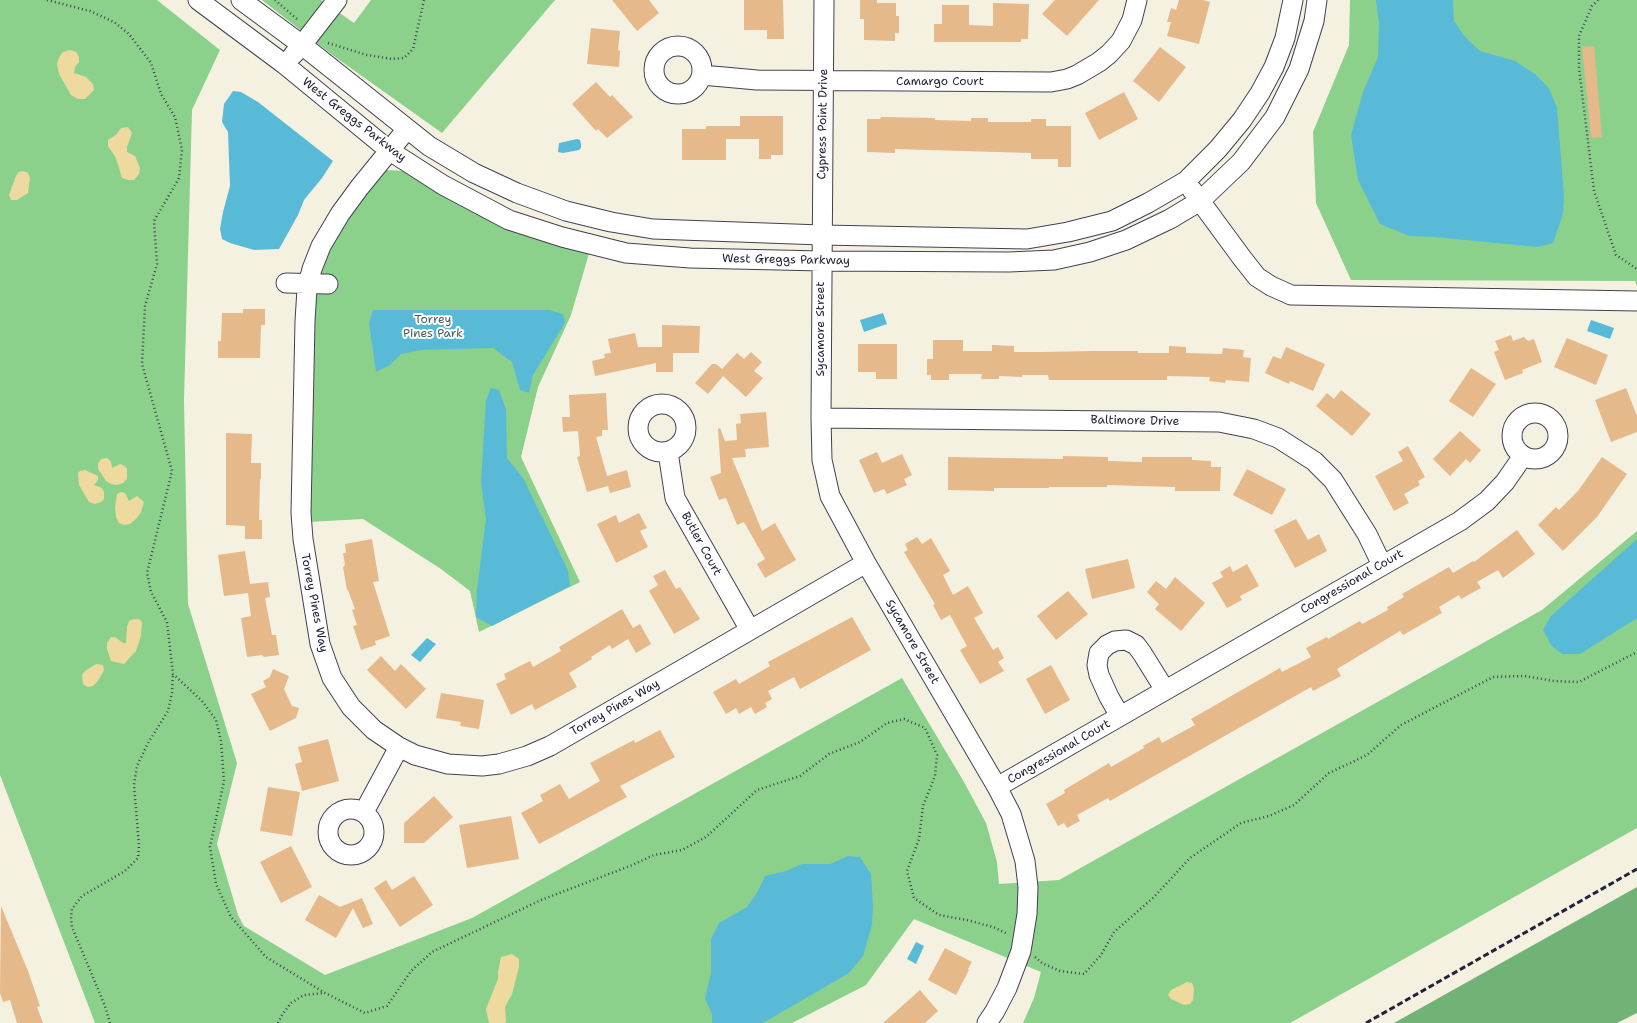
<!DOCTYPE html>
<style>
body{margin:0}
canvas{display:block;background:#f4f1e0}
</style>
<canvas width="1637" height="1023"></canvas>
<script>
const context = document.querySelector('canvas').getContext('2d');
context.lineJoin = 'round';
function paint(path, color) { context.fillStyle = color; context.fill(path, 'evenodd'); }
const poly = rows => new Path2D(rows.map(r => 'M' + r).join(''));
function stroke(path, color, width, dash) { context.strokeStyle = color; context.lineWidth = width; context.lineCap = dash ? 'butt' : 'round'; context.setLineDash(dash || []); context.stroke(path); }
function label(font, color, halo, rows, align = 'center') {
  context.font = font + ' "Shantell Sans",sans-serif'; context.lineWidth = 4; context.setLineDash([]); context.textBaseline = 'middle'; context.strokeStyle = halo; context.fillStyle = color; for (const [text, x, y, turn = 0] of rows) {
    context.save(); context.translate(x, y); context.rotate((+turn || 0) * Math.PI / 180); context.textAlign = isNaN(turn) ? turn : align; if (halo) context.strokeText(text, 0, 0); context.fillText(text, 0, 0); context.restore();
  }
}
paint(poly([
 [0,0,157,0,220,50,192,110,184,400,188,604,237,763,217,844,238,915,244,926,325,975,472,918,902,678,964,782,986,823,997,862,999,884,1059,880,1542,610,1637,531,1637,828,1290,1023,1023,1023,1034,998,1041,972,914,919,866,985,792,1023,95,1023,0,775],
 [262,0,321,0,354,23,371,0,555,0,442,133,331,54],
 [1350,0,1637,0,1637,286,1635,281,1351,280,1316,203,1313,132,1349,45],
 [384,170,407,171,590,250,571,315,538,387,521,457,580,582,479,632,470,591,441,569,363,519,308,522,312,310,318,275,326,255,360,198]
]), '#8cd18b');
paint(poly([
 [1637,887,1637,1013,1617,1023,1394,1023]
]), '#71b377');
paint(poly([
 [70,50,76,52,79,57,79,62,75,67,74,73,86,77,93,84,94,90,85,99,78,99,71,95,59,74,57,64,59,57,63,52],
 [128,127,132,133,127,147,127,152,135,156,140,168,139,174,134,180,128,180,122,178,116,158,108,146,108,140,116,135,121,128],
 [23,171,28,173,30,178,28,193,17,200,11,200,9,195,16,176,19,172],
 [107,458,111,462,112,468,120,464,125,466,127,469,127,479,123,483,117,485,111,484,106,481,98,469,98,464,101,459],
 [85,470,98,476,98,480,94,485,102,488,104,492,104,499,101,502,95,504,89,502,79,485,78,473,80,471],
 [121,492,125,493,129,501,137,496,144,502,141,512,136,519,130,524,124,525,119,523,116,517,115,508,117,494],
 [134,619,139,619,142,622,141,636,136,651,124,664,111,661,107,649,107,643,111,637,115,637,123,643,126,643,127,627,129,621],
 [96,664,103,665,104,670,102,674,97,682,93,686,88,687,83,684,82,675,85,671],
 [512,954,519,959,519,967,512,994,505,1007,506,1021,505,1023,489,1023,486,1009,498,979,498,972,501,957],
 [1187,982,1192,983,1194,988,1193,1000,1190,1004,1184,1005,1171,999,1168,995,1171,990]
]), '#eeda9e');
paint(poly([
 [1376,0,1453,0,1454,21,1465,37,1480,51,1515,61,1535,74,1549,88,1557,108,1564,196,1563,214,1553,243,1537,247,1435,237,1409,236,1380,224,1358,180,1351,135,1363,92,1378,57,1379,23],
 [233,91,241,92,258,102,333,161,322,178,304,200,298,215,279,249,254,250,230,243,222,239,220,229,223,212,230,186,228,132,222,122,224,104],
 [577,139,580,140,581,144,581,148,579,150,563,153,558,152,559,143],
 [373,310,549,310,563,314,565,323,533,375,529,393,520,390,512,362,493,348,421,350,401,354,390,365,376,372,369,323],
 [883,313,887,324,864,332,860,320],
 [1591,320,1614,328,1610,339,1587,331],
 [491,388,499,390,506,409,507,458,523,478,568,570,570,586,492,626,476,617,477,589,486,519,481,482,486,400],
 [1637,539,1637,619,1634,620,1580,654,1562,654,1551,645,1543,630,1551,616],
 [427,638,436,644,420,662,411,655],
 [848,856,860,857,871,874,873,906,872,925,863,956,849,973,763,1023,712,1023,712,1014,705,999,711,973,711,939,719,923,747,907,758,891,765,876,786,871,802,864,830,864],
 [916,942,924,946,916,964,907,959]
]), '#59bad8');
paint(poly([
 [612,0,649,0,659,13,637,31],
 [744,0,783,0,784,39,767,39,767,30,744,30],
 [860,0,877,0,877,3,896,3,896,16,899,16,899,33,895,33,895,41,864,40,864,19,860,19],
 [1055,0,1099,0,1067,36,1042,14],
 [1179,0,1203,0,1210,2,1199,44,1167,36,1171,22,1167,22,1171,8,1176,10],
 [993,3,1029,4,1028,39,1021,39,1021,42,934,42,934,24,942,24,942,5,969,5,969,25,993,26],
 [591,28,620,31,618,50,620,51,619,67,587,64],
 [1594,46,1602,137,1591,138,1582,47],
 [1160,47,1186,67,1159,102,1133,81],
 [596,82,610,97,612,95,633,117,607,138,598,129,596,131,572,104],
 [1124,92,1138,119,1099,140,1085,113],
 [740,116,783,116,783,155,771,155,771,159,759,159,759,139,726,139,726,160,682,160,682,129,706,129,706,126,740,126],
 [881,117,935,118,935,120,971,121,971,118,988,118,988,122,1031,122,1031,119,1046,119,1046,126,1071,126,1071,167,1058,167,1058,159,1031,159,1031,153,895,149,895,153,867,152,867,119,880,119],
 [243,309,265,309,265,325,261,325,260,358,218,358,218,341,221,341,222,313,243,313],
 [662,325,700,326,699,353,673,353,673,372,656,372,656,363,595,376,592,361,605,358,604,354,611,353,608,339,635,333,638,347,662,347],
 [1511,335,1513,341,1524,337,1528,341,1534,339,1542,362,1522,370,1523,373,1505,380,1494,352,1499,350,1495,341],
 [1567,338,1608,355,1596,385,1554,367],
 [933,340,963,340,963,351,992,351,992,345,1014,346,1014,352,1040,352,1094,351,1138,351,1138,353,1169,353,1169,346,1186,347,1186,353,1222,354,1223,348,1244,350,1243,357,1251,358,1249,382,1226,380,1225,383,1209,381,1210,377,1167,376,1167,380,1049,380,1048,375,1022,375,1022,377,999,376,999,379,981,379,982,374,949,374,949,380,931,380,931,375,927,375,927,359,933,359],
 [858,344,897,344,897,379,876,379,876,372,858,372],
 [1286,347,1325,364,1313,391,1290,381,1289,384,1265,373,1273,356,1281,359],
 [751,352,762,362,754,371,763,378,746,397,723,376,708,394,695,383,712,364,716,364,722,369,737,353,744,359],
 [1471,368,1496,384,1473,417,1449,401],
 [1626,388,1637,416,1637,432,1611,442,1595,400],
 [1341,390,1371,414,1352,436,1316,406,1327,393,1334,399],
 [606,393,608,430,602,430,602,436,596,437,607,476,627,470,631,487,610,493,608,486,587,492,577,457,580,456,578,431,563,432,562,417,570,417,569,395],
 [766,412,769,447,745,449,746,457,732,458,762,531,775,523,796,560,765,578,757,564,765,559,744,522,737,525,726,498,719,500,710,477,721,473,718,429,720,428,725,441,737,440,736,424,741,423,740,414],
 [1460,431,1481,450,1470,463,1466,459,1450,476,1433,459],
 [226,433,252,434,251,463,261,463,261,479,260,479,259,520,262,520,262,539,245,539,245,526,226,525],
 [1408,446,1425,477,1418,481,1420,485,1404,494,1409,503,1394,511,1375,476,1403,461,1398,452],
 [877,452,882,463,902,454,912,475,904,479,907,485,887,494,884,489,874,493,859,460],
 [1063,456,1108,457,1108,461,1142,462,1142,457,1192,457,1192,460,1211,461,1211,467,1221,467,1220,491,1175,491,1175,487,1107,485,1107,487,1049,487,1049,488,994,488,994,491,948,490,948,457,1063,459],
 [1602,457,1627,474,1597,517,1563,551,1538,525,1556,507,1559,510,1578,491],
 [1247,469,1286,489,1272,515,1233,495],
 [639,513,647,528,640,531,648,547,616,563,597,524,616,515,619,523],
 [1296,519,1308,540,1319,534,1327,551,1295,568,1274,530],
 [1517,530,1535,554,1503,578,1498,570,1477,582,1481,588,1461,599,1459,595,1439,607,1442,613,1403,635,1400,631,1337,669,1341,676,1313,691,1311,687,1110,801,1108,798,1077,815,1080,821,1067,828,1064,823,1058,826,1046,804,1065,793,1064,790,1109,763,1111,767,1144,748,1143,746,1159,737,1162,743,1195,725,1191,719,1280,668,1282,672,1311,657,1306,648,1327,637,1328,639,1360,621,1362,624,1388,610,1387,607,1404,597,1402,594,1449,567,1453,573,1473,561,1474,562],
 [917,537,922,544,931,538,950,571,943,575,953,595,968,586,983,613,974,618,993,650,998,647,1004,658,998,662,1004,671,980,684,960,650,967,646,950,615,941,620,933,605,935,604,904,552,908,550,905,544],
 [372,539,379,581,373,582,390,636,375,641,376,645,361,650,353,626,357,625,352,610,355,609,348,590,347,590,343,567,345,565,343,553,346,553,345,544],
 [245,551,250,584,268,582,270,597,265,598,272,635,276,635,279,655,264,657,262,655,247,657,241,618,251,616,248,593,224,596,218,555],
 [1128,559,1135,588,1092,599,1085,569],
 [1247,564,1259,586,1240,596,1242,600,1227,608,1212,583,1223,577,1220,572,1230,566,1233,572],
 [665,570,676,589,680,587,700,619,674,634,649,591,658,585,653,576],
 [1175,577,1205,603,1181,631,1155,609,1159,604,1147,592,1156,581,1166,589],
 [1068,591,1088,614,1056,640,1037,616],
 [622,609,633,628,640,624,651,644,636,653,628,639,612,649,610,645,591,657,592,659,569,673,577,687,535,710,532,704,511,715,496,684,506,679,504,674,530,661,533,667,561,651,559,647],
 [852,617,871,650,800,689,794,677,768,691,772,699,765,703,767,707,755,714,751,707,739,714,736,708,726,714,713,692,736,679,739,684,770,666,768,662],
 [381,656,395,671,401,664,426,689,406,709,367,670],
 [1051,665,1070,700,1045,714,1026,679],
 [273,669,289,676,284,689,292,706,299,708,296,718,270,731,251,694,266,687,263,681,270,677],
 [441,693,484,700,479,729,460,726,461,722,436,718],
 [660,730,675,757,620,786,627,797,539,844,521,813,543,801,540,795,560,784,569,799,600,781,590,763,634,740,635,743],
 [328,739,339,781,302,791,295,764,302,762,298,747],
 [268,787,300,792,292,836,260,831],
 [434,796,453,817,424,843,404,843,404,823],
 [511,816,519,859,467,868,459,825],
 [291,846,312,887,281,903,260,862],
 [414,876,433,905,400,927,374,888,386,880,392,890],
 [319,895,340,907,362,898,373,924,363,928,353,908,336,938,305,920],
 [1,906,28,971,40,1006,37,1007,43,1023,17,1023,10,1000,3,1002,0,993],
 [945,948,972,962,968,969,969,970,956,995,928,980],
 [920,990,938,1011,925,1023,883,1023]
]), '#e6b98b');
const minor = poly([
 [198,0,284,64,390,151,443,185,509,220,562,237,626,253,690,258,822,261,1009,262,1054,260,1090,252,1126,240,1170,219,1200,201,1241,162,1275,117,1299,69,1314,21,1317,0],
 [241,0,302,45,429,146,474,173,517,193,566,211,611,222,653,229,822,235,1027,239,1068,232,1112,221,1148,203,1186,181,1218,149,1242,120,1260,93,1274,67,1285,38,1293,0],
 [824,0,821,418,822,460,830,496,866,563,997,787,1011,814,1025,861,1028,887,1027,914,1021,951,1007,988,995,1011,987,1023],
 '654 70a24 24 0 1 1 48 0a24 24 0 1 1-48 0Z',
 [293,55,302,45,337,0],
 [702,75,757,80,1051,82,1067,79,1077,75,1099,62,1109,54,1121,41,1132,20,1137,0],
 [407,129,359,188,340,214,321,246,312,269,307,289,305,321,301,513,303,539,320,644,332,678,351,707,374,730,399,747,415,755,448,764,482,766,499,764,527,756,550,746,866,563],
 [1192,190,1242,258,1257,277,1271,286,1291,295,1637,301],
 [286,283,328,284],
 '638 428a24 24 0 1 1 48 0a24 24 0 1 1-48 0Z',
 '1512 436a23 23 0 1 1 46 0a23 23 0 1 1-46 0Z',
 [821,418,1219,422,1254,429,1278,438,1314,461,1333,480,1367,534,1382,565],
 [668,452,675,498,750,630],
 [1120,716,1109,697,1099,675,1097,665,1099,653,1107,645,1115,641,1126,640,1136,645,1142,653,1165,690],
 [997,787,1460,521,1487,501,1505,482,1523,456],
 '328 832a23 23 0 1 1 46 0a23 23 0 1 1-46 0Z',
 [364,812,399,747]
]);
stroke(minor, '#424154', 21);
stroke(poly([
 [47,0,90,11,114,22,129,34,151,63,161,94,175,117,182,150,179,178,154,221,157,264,145,306,142,364,172,471,147,573,151,592,167,622,173,674,202,701,216,720,221,741,224,781,210,847,216,884,231,917,266,957,325,993,365,1013,387,1006,411,971,432,952,541,900,630,866,654,855,682,850,706,837,757,790,800,776,829,754,860,742,887,723,904,719,925,728,937,755,935,776,923,806,919,839,907,871,914,898,939,915,967,920,993,927,1008,934],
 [275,0,297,19],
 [1598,0,1592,6,1579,36,1579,68,1594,191,1616,255,1637,269],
 [328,43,367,55,392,59,404,58,413,49,424,0],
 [1035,957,1042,963,1060,971,1084,974,1101,955,1114,932,1154,897,1190,858,1241,823,1269,816,1294,805,1329,773,1367,755,1401,725,1493,677,1525,676,1554,681,1579,682,1637,652],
 [110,1023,105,1006,72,927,71,917,72,909,82,896,125,871,138,858,139,846,134,785,137,766,148,743,168,711,172,693,173,674],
 [278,1023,282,1015,291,1003,304,995,325,993]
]), '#424154', 2.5, [1, 3]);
stroke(minor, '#fff', 19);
stroke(poly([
 [1366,1023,1637,869]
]), '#22223b', 3, [6, 3]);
label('12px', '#22223b', '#fff', [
 ["Camargo Court",940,82],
 ["West Greggs Parkway",354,120,38],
 ["Cypress Point Drive",823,124,-89],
 ["West Greggs Parkway",786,260,1],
 ["Sycamore Street",821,329,-90],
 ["Baltimore Drive",1135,421,1],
 ["Butler Court",701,544,61],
 ["Congressional Court",1352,582,-30],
 ["Torrey Pines Way",314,603,79],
 ["Sycamore Street",912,642,60],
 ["Torrey Pines Way",615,708,-30],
 ["Congressional Court",1059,752,-30]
]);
label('12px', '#475f57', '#fff', [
 ["Torrey",433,320],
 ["Pines Park",433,334]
]);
</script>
